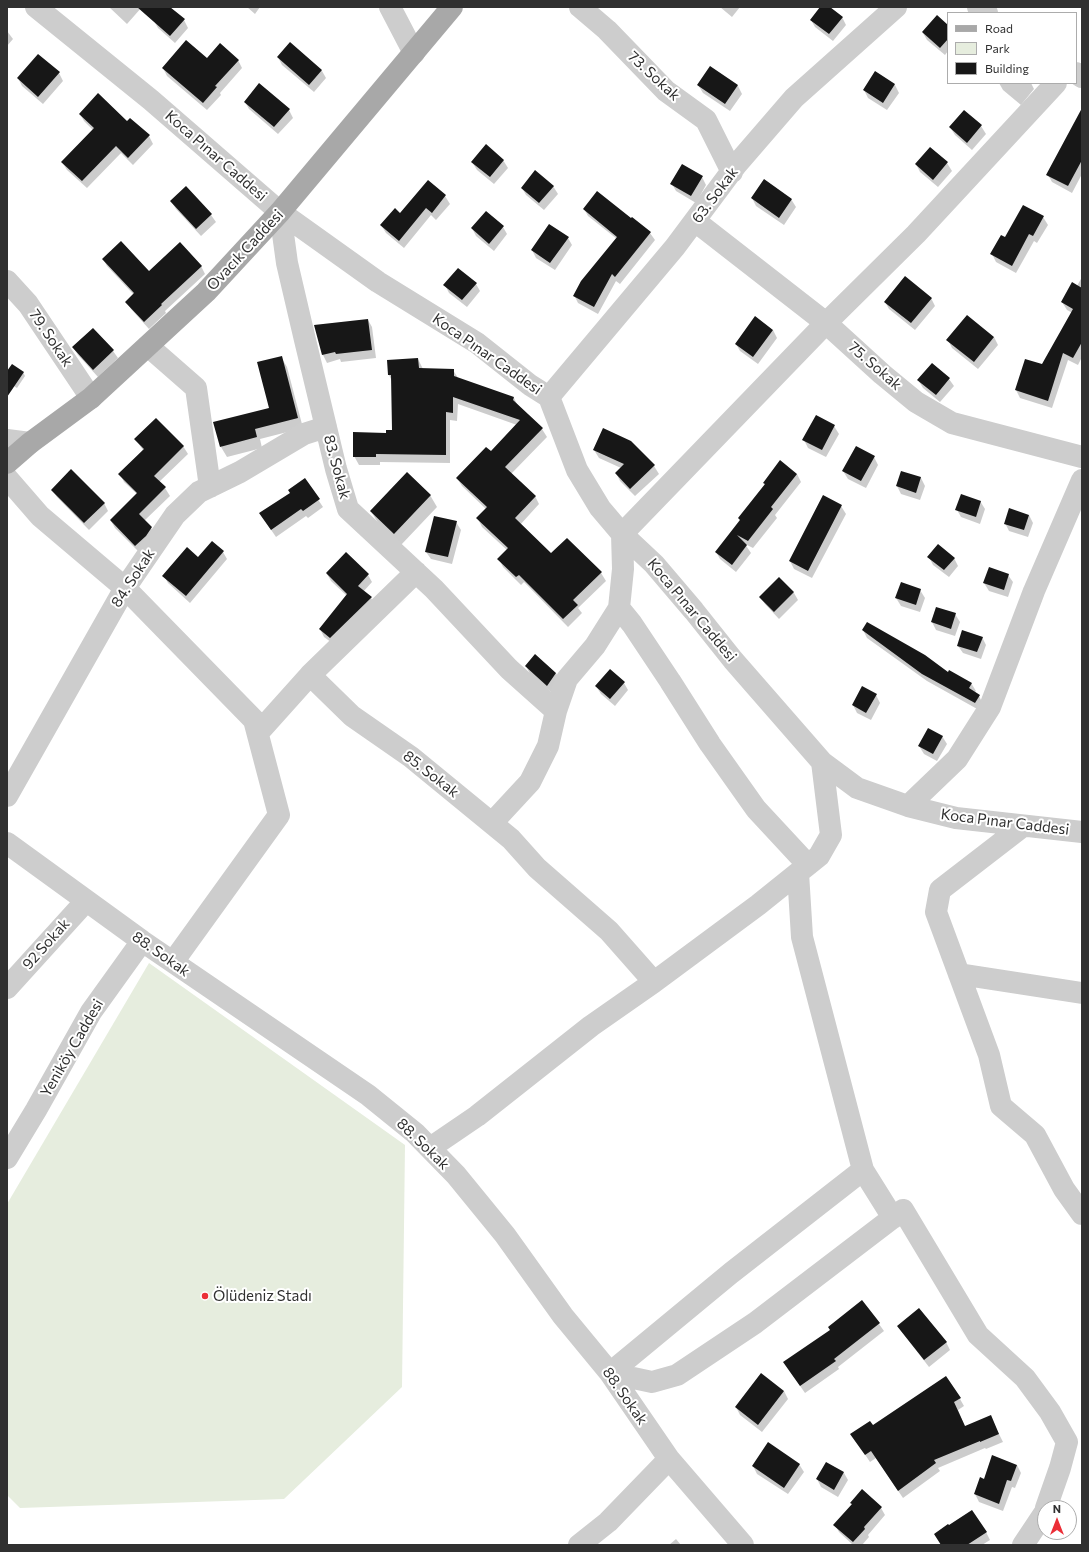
<!DOCTYPE html>
<meta charset="utf-8">
<style>
body{margin:0}
#map{position:relative;width:1089px;height:1552px;overflow:hidden;background:#fff;font-family:Commissioner,sans-serif}
canvas{display:block}
.frame{position:absolute;inset:0;border:8px solid #303030;pointer-events:none}
.legend{position:absolute;left:947px;top:12px;width:130px;height:72px;box-sizing:border-box;background:#fff;border:1px solid #acacac;margin:0;padding:5px 7px;list-style:none;font-size:12px;color:#303030}
.legend li{display:flex;align-items:center;gap:8px;height:20px}
.legend b{width:20px;border:1px solid #acacac}
.north{position:absolute;left:1037px;top:1500px;width:40px;height:40px;box-sizing:border-box;background:#fff;border:1px solid #acacac;border-radius:50%;rotate:0deg;font-size:11px;font-weight:700;line-height:16px;text-align:center;color:#303030}
.north::after{content:'';display:block;margin:auto;width:14px;height:18px;background:#eb2e37;clip-path:polygon(50% 0,100% 100%,50% 72%,0 100%)}
</style>
<div id="map">
<canvas width="1089" height="1552"></canvas>
<div class="frame"></div>
<ul class="legend">
<li><b style="height:5px;background:#a8a8a8"></b>Road</li>
<li><b style="height:11px;background:#e6edde"></b>Park</li>
<li><b style="height:11px;background:#171717"></b>Building</li>
</ul>
<div class="north">N</div>
</div>
<script>
const context = document.querySelector('canvas').getContext('2d');
context.lineJoin = 'round';
function paint(path, color) { context.fillStyle = color; context.fill(path, 'evenodd'); }
const poly = rows => new Path2D(rows.map(r => 'M' + r).join(''));
function stroke(path, color, width, dash) { context.strokeStyle = color; context.lineWidth = width; context.lineCap = dash ? 'butt' : 'round'; context.setLineDash(dash || []); context.stroke(path); }
function label(font, color, halo, rows, align = 'center') {
  context.font = font + ' Commissioner,sans-serif'; context.lineWidth = 4; context.setLineDash([]); context.textBaseline = 'middle'; context.strokeStyle = halo; context.fillStyle = color; for (const [text, x, y, turn = 0] of rows) {
    context.save(); context.translate(x, y); context.rotate((+turn || 0) * Math.PI / 180); context.textAlign = isNaN(turn) ? turn : align; if (halo) context.strokeText(text, 0, 0); context.fillText(text, 0, 0); context.restore();
  }
}
paint(poly([
 [149,963,405,1145,402,1387,284,1499,20,1508,7,1495,7,1204]
]), '#e6edde');
paint(poly([
 [109,7,142,7,127,24],
 [166,7,169,7,184,20,188,28,175,43,158,28,154,21],
 [247,7,260,7,255,14],
 [720,7,740,7,732,17],
 [821,7,829,7,842,17,846,25,833,41,815,27,811,20],
 [948,26,948,51,945,55,927,40,923,33],
 [7,31,13,39,7,46],
 [290,43,322,71,326,78,314,92,282,65,278,57],
 [207,59,238,60,242,68,220,93,221,95,207,110,167,76,163,68],
 [710,68,738,86,742,94,730,111,703,93,698,85],
 [876,72,895,85,899,93,887,110,868,98,864,90],
 [59,73,63,81,43,104,22,86,18,78],
 [999,83,1031,83,1034,89,1021,105,1003,90],
 [245,102,289,110,293,118,278,134,249,109],
 [964,111,981,126,986,134,972,150,955,135,950,127],
 [80,114,127,122,149,136,153,144,133,165,121,153,87,188,67,170,62,162,93,130,84,121],
 [1082,123,1082,174,1072,193,1052,182,1048,175],
 [503,160,508,168,494,184,477,170,472,162],
 [947,163,952,171,938,187,920,172,916,164],
 [702,177,706,185,696,203,676,191,672,184],
 [428,181,445,196,450,204,436,220,431,215,404,248,386,233,381,225,401,214],
 [553,186,558,194,544,210,526,195,522,188],
 [186,188,211,215,216,222,201,236,176,209,171,201],
 [752,198,791,199,796,207,784,225,756,206],
 [584,209,650,233,655,240,620,284,616,281,598,314,578,303,574,295,617,239,588,216],
 [1043,217,1048,225,1037,243,1034,241,1016,273,996,262,992,254,1006,238],
 [503,227,507,234,494,251,476,236,472,228],
 [568,238,572,245,555,270,536,258,532,250],
 [103,259,149,273,201,266,205,274,165,311,166,313,149,329,131,309,127,302,134,295,107,266],
 [1082,277,1082,318,1067,310,1062,302,1077,286],
 [476,284,480,291,467,307,449,293,445,285],
 [931,298,935,306,915,330,889,309,885,302],
 [368,320,372,327,376,358,341,362,340,359,327,363,323,355,316,326],
 [773,330,777,338,758,364,740,351,736,344],
 [994,337,998,345,978,369,952,348,948,340],
 [1082,338,1082,357,1078,365,1068,360,1052,408,1020,398,1016,390,1043,365],
 [73,347,113,351,118,358,98,377,78,355],
 [281,357,287,367,303,428,260,439,262,448,227,457,221,447,270,408],
 [418,359,423,369,453,370,458,378,514,398,518,406,542,429,547,437,511,474,535,496,539,504,520,525,551,555,601,573,606,581,578,608,582,613,568,627,524,582,521,585,503,567,499,559,507,550,482,527,478,519,486,509,462,486,457,478,491,453,517,425,458,404,457,421,450,420,450,463,380,462,380,465,359,465,354,456,387,434,393,431,392,381,389,375,388,361],
 [23,372,25,376,17,388,7,382,7,373],
 [949,379,954,386,940,402,923,388,918,380],
 [834,426,839,434,826,457,808,448,804,440],
 [136,440,183,446,188,454,159,482,165,488,170,496,144,521,151,528,155,535,140,553,115,528,111,521,137,494,124,482,120,474,143,450],
 [631,442,654,466,659,474,635,496,620,481,616,473,621,468,599,458,594,450],
 [874,457,878,465,866,488,848,479,843,471],
 [902,472,921,478,925,486,920,500,901,494,897,486],
 [797,474,801,482,775,515,777,518,753,548,745,544,751,553,736,572,720,559,716,552,765,486,764,483],
 [305,480,323,507,308,518,306,516,276,537,265,521],
 [52,490,104,503,108,511,89,530,57,497],
 [430,495,437,507,401,545,378,523,371,511],
 [823,496,841,506,846,514,812,578,794,569,790,561],
 [980,501,985,509,980,524,961,517,957,510],
 [1029,515,1033,523,1028,537,1009,531,1005,523],
 [456,522,461,530,452,564,431,559,426,552],
 [223,552,227,559,190,603,168,583,164,576],
 [929,557,954,558,958,566,949,577,933,565],
 [327,574,368,575,372,582,363,592,371,598,376,606,335,645,324,637,320,629,347,596,331,581],
 [1008,575,1013,582,1008,597,989,591,984,583],
 [779,578,794,593,798,600,779,619,765,604,760,597],
 [920,590,925,598,920,612,901,606,896,598],
 [955,614,960,622,955,636,936,630,932,622],
 [863,630,949,674,971,683,976,691,974,693,979,696,983,704,979,710,927,681,867,638],
 [982,637,986,645,981,659,963,653,958,646],
 [526,666,556,673,560,681,552,693,530,674],
 [624,683,628,690,615,706,601,694,596,686],
 [876,695,880,703,871,720,857,713,853,705],
 [942,736,947,744,937,761,924,754,919,746],
 [879,1324,884,1331,838,1367,839,1369,805,1393,789,1370,831,1330],
 [898,1327,946,1342,950,1350,929,1367],
 [784,1391,788,1399,762,1432,740,1415,736,1407],
 [960,1399,964,1406,958,1410,965,1427,990,1416,1003,1442,986,1449,985,1448,938,1468,940,1471,903,1498,876,1458,870,1462,856,1441,873,1427],
 [827,1463,844,1473,848,1480,838,1497,821,1487,817,1479],
 [799,1464,804,1472,788,1494,757,1474,753,1466],
 [1017,1465,1021,1473,1015,1488,1012,1487,1003,1511,979,1502,975,1494,984,1480],
 [851,1503,881,1508,885,1515,868,1535,869,1537,862,1545,853,1545,839,1532,835,1525,852,1505],
 [986,1532,990,1540,982,1545,941,1545],
 [676,1539,681,1545,669,1545]
]), '#0003');
paint(poly([
 [137,7,170,7,185,19,170,36],
 [820,7,830,7,843,17,829,34,810,20],
 [937,15,948,25,948,39,940,48,922,32],
 [186,40,207,58,220,43,239,60,215,86,217,87,203,103,162,68],
 [290,42,322,70,309,85,277,57],
 [38,54,60,72,38,97,17,78],
 [710,66,738,85,725,104,697,85],
 [875,71,895,84,883,103,863,90],
 [259,83,290,109,274,127,244,102],
 [98,93,127,121,130,118,150,135,128,158,116,146,82,181,61,162,94,128,79,114],
 [1082,108,1082,160,1068,186,1046,175],
 [964,110,982,125,967,143,949,127],
 [486,144,504,160,490,177,471,162],
 [930,147,948,162,933,180,915,164],
 [682,164,703,176,691,196,670,184],
 [535,170,554,186,539,203,521,188],
 [764,179,792,199,779,218,751,198],
 [428,180,446,195,432,213,426,208,399,241,380,225,395,208,400,213],
 [186,186,212,214,196,229,170,201],
 [597,191,631,218,632,217,651,232,615,277,612,274,594,307,573,296,581,281,617,237,583,209],
 [1023,205,1044,216,1033,236,1029,234,1012,266,990,254,1001,235,1005,237],
 [486,211,504,226,489,244,471,228],
 [549,224,569,237,550,263,531,250],
 [121,241,149,271,180,242,202,266,161,304,162,305,144,322,125,302,134,293,102,259],
 [458,268,477,283,462,300,443,285],
 [905,276,932,298,911,323,884,302],
 [1072,282,1082,288,1082,342,1073,358,1063,353,1048,401,1015,390,1025,359,1042,364,1073,309,1061,302],
 [967,315,994,337,974,362,946,340],
 [755,316,773,330,753,357,735,344],
 [368,319,372,350,336,354,335,352,322,355,314,325],
 [93,328,114,350,93,370,72,347],
 [282,356,298,418,255,429,257,437,220,447,213,422,269,408,257,362],
 [418,358,419,368,454,369,454,376,514,397,513,400,543,428,505,467,536,496,515,518,551,553,567,538,602,572,573,600,578,605,563,619,519,575,516,577,497,559,508,548,476,518,487,507,456,478,486,447,491,451,520,420,453,397,453,413,446,412,446,455,376,454,376,457,353,457,353,432,386,433,386,430,392,430,391,375,388,375,387,360],
 [932,363,950,378,936,395,917,380],
 [12,364,24,372,7,397,7,371],
 [816,415,835,425,822,450,802,440],
 [156,418,184,446,154,476,166,487,139,514,152,527,146,536,135,546,110,520,137,493,118,474,144,449,134,439],
 [603,428,631,441,655,465,630,489,615,473,624,464,593,450],
 [856,446,875,456,861,481,842,471],
 [780,460,797,474,771,507,773,509,748,541,737,535,747,545,732,565,715,552,740,520,738,518,765,484,763,483],
 [71,469,105,503,84,523,51,490],
 [901,471,921,477,916,493,896,486],
 [407,472,431,495,394,534,370,511],
 [305,478,320,499,303,511,301,509,271,530,259,513,290,493,288,490],
 [961,494,981,501,976,517,955,510],
 [823,495,842,505,808,571,789,561],
 [1009,508,1029,515,1024,530,1004,524],
 [434,516,457,521,448,557,425,552],
 [212,541,224,551,186,596,162,576,187,547,198,557],
 [938,544,955,558,944,570,927,557],
 [346,552,369,574,358,586,372,597,330,638,319,629,347,594,326,573],
 [989,567,1009,574,1004,590,983,583],
 [779,577,794,592,774,612,759,597],
 [901,582,921,589,916,605,895,598],
 [936,607,956,613,951,629,931,622],
 [867,622,925,655,948,672,949,670,972,683,969,688,980,695,975,703,922,674,862,630],
 [962,630,983,637,977,652,957,646],
 [535,654,556,673,547,686,525,666],
 [610,669,625,682,610,699,595,686],
 [862,686,877,694,866,713,852,705],
 [928,728,943,736,933,754,918,746],
 [862,1300,880,1323,834,1359,836,1361,800,1386,783,1362,830,1330,828,1327],
 [919,1308,947,1342,924,1360,897,1326],
 [761,1373,784,1391,758,1425,735,1407],
 [946,1376,961,1398,954,1402,965,1426,991,1415,999,1434,980,1442,980,1441,934,1460,936,1463,898,1491,871,1451,865,1455,850,1434,870,1421,873,1425],
 [768,1442,800,1464,784,1488,752,1466],
 [992,1455,1017,1465,1011,1481,1007,1480,999,1504,974,1494,980,1477,984,1479],
 [826,1462,844,1472,834,1490,816,1479],
 [862,1489,882,1507,864,1527,865,1529,853,1542,833,1525,852,1504,850,1503],
 [972,1510,987,1532,967,1545,941,1545,934,1534,948,1524,949,1525]
]), '#171717');
stroke(poly([
 [36,7,151,100,280,212,378,282,477,343,530,385,549,397,577,470,600,508,622,534,654,564,694,611,733,660,822,762,857,788,908,806,956,818,1082,832],
 [390,7,414,53],
 [580,7,607,30,666,91,706,120,732,172],
 [978,7,987,13],
 [1076,73,1082,77],
 [280,212,287,263,305,340,336,469,348,509,434,589,509,669,556,711],
 [695,221,826,323,882,374,916,402,952,423,1082,457],
 [7,281,28,304,91,398],
 [148,346,196,388,210,487],
 [549,397,675,247,737,164,794,98,896,7],
 [7,440,30,443],
 [7,478,40,516,125,588,254,720,279,815,173,962],
 [416,572,310,675,352,716,411,757,511,839,537,868,609,931,654,982],
 [619,608,632,624,670,681,710,744,756,809,808,865],
 [258,733,310,675],
 [7,796,125,588,175,515,199,492,240,472,304,434,326,427],
 [908,806,957,759,990,707,1034,591,1082,480],
 [492,823,530,782,548,746,556,711,567,679,595,646,619,608,623,569,622,534,826,323,916,234,1056,83],
 [1023,826,940,890,936,912,989,1055,1001,1106,1035,1135,1064,1189,1082,1214],
 [7,843,142,941,368,1095,415,1133,456,1175,505,1235,563,1316,610,1373,669,1459,743,1545],
 [798,873,802,937,863,1170,893,1218],
 [959,974,1082,993],
 [7,988,86,901],
 [430,1148,477,1116,591,1026,654,982,758,905,819,856,831,835,822,762],
 [7,1158,36,1110,91,1012,142,941],
 [610,1373,652,1382,677,1375,755,1323,903,1210,978,1335,1025,1378,1050,1412,1067,1442,1060,1468,1046,1508],
 [610,1373,731,1273,863,1170],
 [579,1545,608,1522,669,1459],
 [1023,1545,1045,1512]
]), '#cdcdcd', 22);
stroke(poly([
 [7,463,30,443,91,398,206,292,280,212,452,7]
]), '#a8a8a8', 22);
for (const [x, y, r, color] of [
 [205,1296,4,"#eb2e37"]
]) { const dot = new Path2D(); dot.arc(x, y, r, 0, 2 * Math.PI); context.fillStyle = color; context.fill(dot); stroke(dot, '#fff', 1.5); }
label('15px', '#303030', '#fff', [
 ["73. Sokak",654,76,43],
 ["Koca Pınar Caddesi",216,156,41],
 ["63. Sokak",715,195,-53],
 ["Ovacık Caddesi",245,250,-47],
 ["79. Sokak",51,338,56],
 ["Koca Pınar Caddesi",487,354,35],
 ["75. Sokak",875,366,41],
 ["83. Sokak",337,467,75],
 ["84. Sokak",133,578,-57],
 ["Koca Pınar Caddesi",692,610,50],
 ["85. Sokak",431,774,38],
 ["Koca Pınar Caddesi",1005,822,7],
 ["92 Sokak",46,944,-48],
 ["88. Sokak",161,954,35],
 ["Yeniköy Caddesi",72,1048,-60],
 ["88. Sokak",423,1144,44],
 ["88. Sokak",625,1396,55]
]);
label('15px', '#303030', '#fff', [
 ["Ölüdeniz Stadı",213,1296]
], 'left');
</script>
